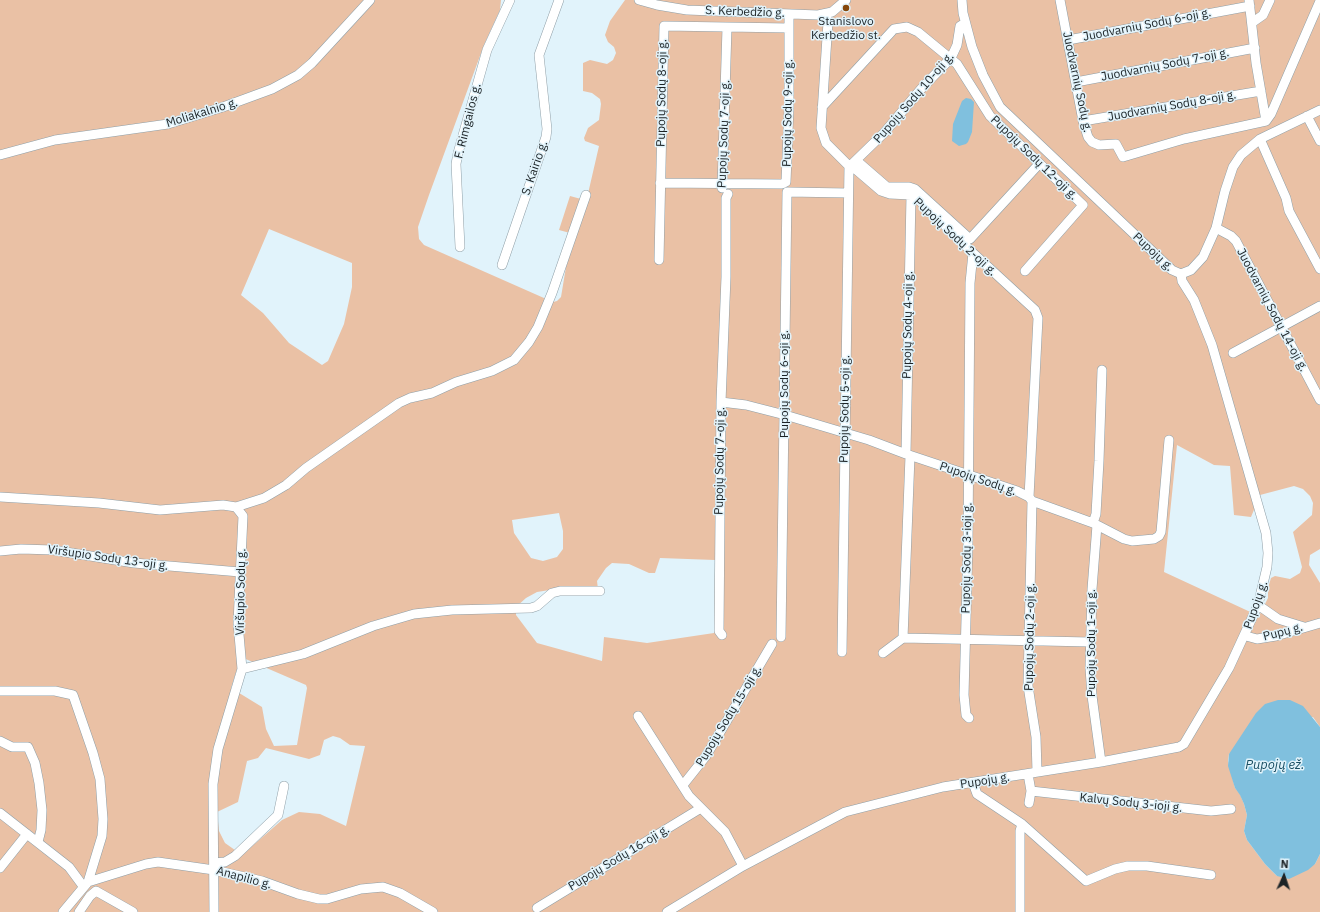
<!DOCTYPE html>
<meta charset="utf-8">
<style>
body{margin:0}
#map{position:relative;width:1320px;height:912px;overflow:hidden;background:#e1f3fb;font-family:"IBM Plex Sans",sans-serif}
canvas{display:block}
.north{position:absolute;left:1264px;top:856px;width:40px;height:40px;-webkit-text-stroke:3px #e1f3fb;paint-order:stroke;rotate:3deg;font-size:11px;font-weight:700;line-height:16px;text-align:center;color:#1c2326}
.north::after{content:'';display:block;margin:auto;width:14px;height:18px;background:#1c2326;clip-path:polygon(50% 0,100% 100%,50% 72%,0 100%)}
</style>
<div id="map">
<canvas width="1320" height="912"></canvas>
<div class="north">N</div>
</div>
<script>
const context = document.querySelector('canvas').getContext('2d');
context.lineJoin = 'round';
function paint(path, color) { context.fillStyle = color; context.fill(path, 'evenodd'); }
const poly = rows => new Path2D(rows.map(r => 'M' + r).join(''));
function stroke(path, color, width, dash) { context.strokeStyle = color; context.lineWidth = width; context.lineCap = dash ? 'butt' : 'round'; context.setLineDash(dash || []); context.stroke(path); }
function label(font, color, halo, rows, align = 'center') {
  context.font = font + ' "IBM Plex Sans",sans-serif'; context.lineWidth = 3; context.setLineDash([]); context.textBaseline = 'middle'; context.strokeStyle = halo; context.fillStyle = color; for (const [text, x, y, turn = 0] of rows) {
    context.save(); context.translate(x, y); context.rotate((+turn || 0) * Math.PI / 180); context.textAlign = isNaN(turn) ? turn : align; if (halo) context.strokeText(text, 0, 0); context.fillText(text, 0, 0); context.restore();
  }
}
paint(poly([
 [0,0,501,0,500,10,484,45,429,195,418,227,419,239,424,245,553,302,557,301,561,297,566,267,587,198,599,146,585,141,584,138,588,128,599,120,601,104,600,99,592,93,583,91,583,63,590,60,607,64,613,60,616,53,614,47,608,42,605,35,610,21,625,0,1320,0,1320,549,1310,555,1309,565,1320,583,1320,727,1313,717,1229,754,1228,761,1235,788,1240,794,1244,804,1247,815,1244,831,1247,840,1265,864,1277,876,1315,864,1320,854,1320,912,0,912],
 [269,229,352,263,352,287,344,324,328,361,322,365,289,343,263,313,241,295],
 [1177,445,1214,465,1230,466,1234,515,1251,517,1260,495,1294,486,1303,489,1310,496,1313,503,1312,515,1293,532,1302,567,1300,573,1290,579,1275,576,1271,578,1268,588,1268,598,1259,616,1164,572],
 [559,513,563,531,563,549,557,557,543,561,531,558,514,533,512,520],
 [660,558,715,560,714,633,647,643,604,637,602,661,537,643,516,615,516,607,526,598,537,592,556,589,598,589,597,581,606,568,612,563,629,564,649,573,655,573],
 [241,657,306,685,307,688,297,745,274,746,266,729,262,707,231,688],
 [333,736,340,738,350,745,365,746,346,826,320,814,299,812,282,820,242,855,225,843,219,831,217,812,238,802,247,761,258,758,266,748,309,759,320,755,324,740],
 [570,196,581,199,570,233,559,230]
]), '#eac1a5');
paint(poly([
 [966,98,971,99,974,102,972,132,968,142,966,144,959,146,952,141,953,124,962,101],
 [1278,700,1290,700,1303,706,1320,727,1320,854,1315,864,1308,870,1289,879,1277,876,1265,864,1247,840,1244,831,1247,815,1244,804,1240,795,1235,788,1228,766,1229,754,1256,713,1265,704]
]), '#80c0de');
const minor = poly([
 [639,0,657,5,687,10,818,15,832,12,846,0],
 [1060,0,1083,121,1088,137,1092,142,1099,145,1116,144,1123,157,1184,139,1266,121,1271,114,1320,1],
 [1249,0,1256,63,1266,121],
 [826,14,828,22,821,128,826,143,849,166,853,167,881,191,890,194,911,195,920,201,973,253,1035,310,1038,318,1029,497],
 [1253,22,1263,15,1270,0],
 [1068,40,1250,6],
 [1076,82,1255,48],
 [822,107,894,29,907,27,918,32,957,64,990,116,1083,205,1025,271],
 [1307,116,1320,141],
 [1083,121,1261,91],
 [1260,139,1286,198,1289,211,1320,269],
 [0,155,55,140,168,124,223,107,272,89,298,75,312,63,370,0],
 [857,161,887,187,909,187,915,189,970,239,1039,164],
 [852,164,884,133,921,89,951,58,957,45,960,26,965,23],
 [660,183,782,184,786,182,789,107,789,14],
 [722,188,727,28],
 [1216,228,1231,236,1236,241,1320,400],
 [460,247,456,164,458,153,487,50,510,0],
 [659,260,664,26,789,28],
 [502,265,546,137,547,129,539,55,559,0],
 [1181,274,1191,270,1203,257,1216,228,1225,191,1233,167,1241,155,1260,139,1320,110],
 [1233,353,1320,306],
 [721,402,746,405,785,415,869,440,906,454,1017,491,1029,497,1032,501,1093,523,1124,539,1132,541,1154,539,1159,536,1161,532,1169,440],
 [906,454,911,195],
 [0,497,99,503,160,510,223,505,236,507,243,516,238,623,242,669,218,749,213,784,214,912],
 [1032,501,1028,686,1036,737,1037,772],
 [236,507,264,498,286,485,306,468,399,403,410,398,432,393,456,382,492,371,514,360,529,342,538,327,552,293,586,195],
 [1093,523,1096,514,1099,461,1102,370],
 [1097,525,1092,589,1090,668,1092,696,1101,762],
 [0,551,21,549,53,550,134,563,240,572],
 [1258,605,1278,619,1304,627],
 [722,635,719,631,721,402,726,277,726,198,728,194],
 [1246,636,1257,639,1276,636,1320,623],
 [781,637,787,192,848,193],
 [903,638,910,456],
 [842,652,849,166],
 [883,653,903,638,1090,642],
 [242,669,303,654,373,626,414,614,452,610,531,608,537,606,552,593,560,591,600,591],
 [0,691,55,691,73,695,93,753,100,779,103,819,102,836,88,882],
 [638,716,689,796,725,832,743,866],
 [969,718,966,715,964,695,968,543,970,283,973,253],
 [0,741,12,747,28,747,35,763,39,783,42,810,41,830,38,842],
 [1028,774,1031,791,1029,803],
 [973,783,977,794,1022,824,1086,881,1115,869,1128,866,1147,866,1211,875],
 [683,785,706,756,772,644],
 [1031,791,1211,811,1231,809],
 [0,813,69,867,83,886],
 [214,863,225,862,235,856,278,815,284,786],
 [0,868,27,834],
 [537,908,701,808],
 [63,912,88,882,146,864,158,862,214,870,262,881,298,894,319,899,327,899,361,889,383,887,400,893,433,912],
 [79,912,90,896,96,891,133,912],
 [667,912,743,866,845,812,943,787,1101,762,1179,747,1184,744,1229,668,1258,605,1267,567,1268,553,1266,533,1212,345,1194,300,1182,281,1181,274,1172,270,1000,107,983,75,972,47,963,13,962,0],
 [1020,912,1020,831,1022,824]
]);
stroke(minor, '#8f9fa7', 10);
stroke(minor, '#fff', 9);
for (const [x, y, r, color] of [
 [846,8,4,"#86470b"]
]) { const dot = new Path2D(); dot.arc(x, y, r, 0, 2 * Math.PI); context.fillStyle = color; context.fill(dot); stroke(dot, '#e1f3fb', 1.5); }
label('12px', '#1c2326', '#e1f3fb', [
 ["S. Kerbedžio g.",745,12,2],
 ["Juodvarnių Sodų 6-oji g.",1147,25,-11],
 ["Juodvarnių Sodų 7-oji g.",1165,65,-11],
 ["Juodvarnių Sodų g.",1077,82,78],
 ["Pupojų Sodų 8-oji g.",662,93,-89],
 ["Pupojų Sodų 10-oji g.",914,98,-49],
 ["Juodvarnių Sodų 8-oji g.",1172,106,-10],
 ["Moliakalnio g.",202,113,-17],
 ["Pupojų Sodų 9-oji g.",788,113,-89],
 ["F. Rimgailos g.",468,121,-76],
 ["Pupojų Sodų 7-oji g.",724,134,-88],
 ["Pupojų Sodų 12-oji g.",1034,158,44],
 ["S. Kairio g.",535,168,-71],
 ["Pupojų Sodų 2-oji g.",955,237,43],
 ["Pupojų g.",1153,252,43],
 ["Juodvarnių Sodų 14-oji g.",1272,310,62],
 ["Pupojų Sodų 4-oji g.",908,325,-89],
 ["Pupojų Sodų 6-oji g.",785,384,-90],
 ["Pupojų Sodų 5-oji g.",845,409,-89],
 ["Pupojų Sodų 7-oji g.",720,461,-89],
 ["Pupojų Sodų g.",978,479,19],
 ["Viršupio Sodų 13-oji g.",108,558,8],
 ["Pupojų Sodų 3-ioji g.",967,558,-89],
 ["Viršupio Sodų g.",241,592,-89],
 ["Pupojų g.",1256,605,-71],
 ["Pupų g.",1283,632,-15],
 ["Pupojų Sodų 2-oji g.",1030,637,-89],
 ["Pupojų Sodų 1-oji g.",1092,643,-90],
 ["Pupojų Sodų 15-oji g.",729,716,-59],
 ["Pupojų g.",985,781,-9],
 ["Kalvų Sodų 3-ioji g.",1131,803,6],
 ["Pupojų Sodų 16-oji g.",619,858,-31],
 ["Anapilio g.",244,878,15]
]);
label('12px', '#1c2326', '#e1f3fb', [
 ["Stanislovo",846,22],
 ["Kerbedžio st.",846,36]
]);
label('italic 13px', '#194e63', '#e1f3fb', [
 ["Pupojų ež.",1275,765]
]);
</script>
